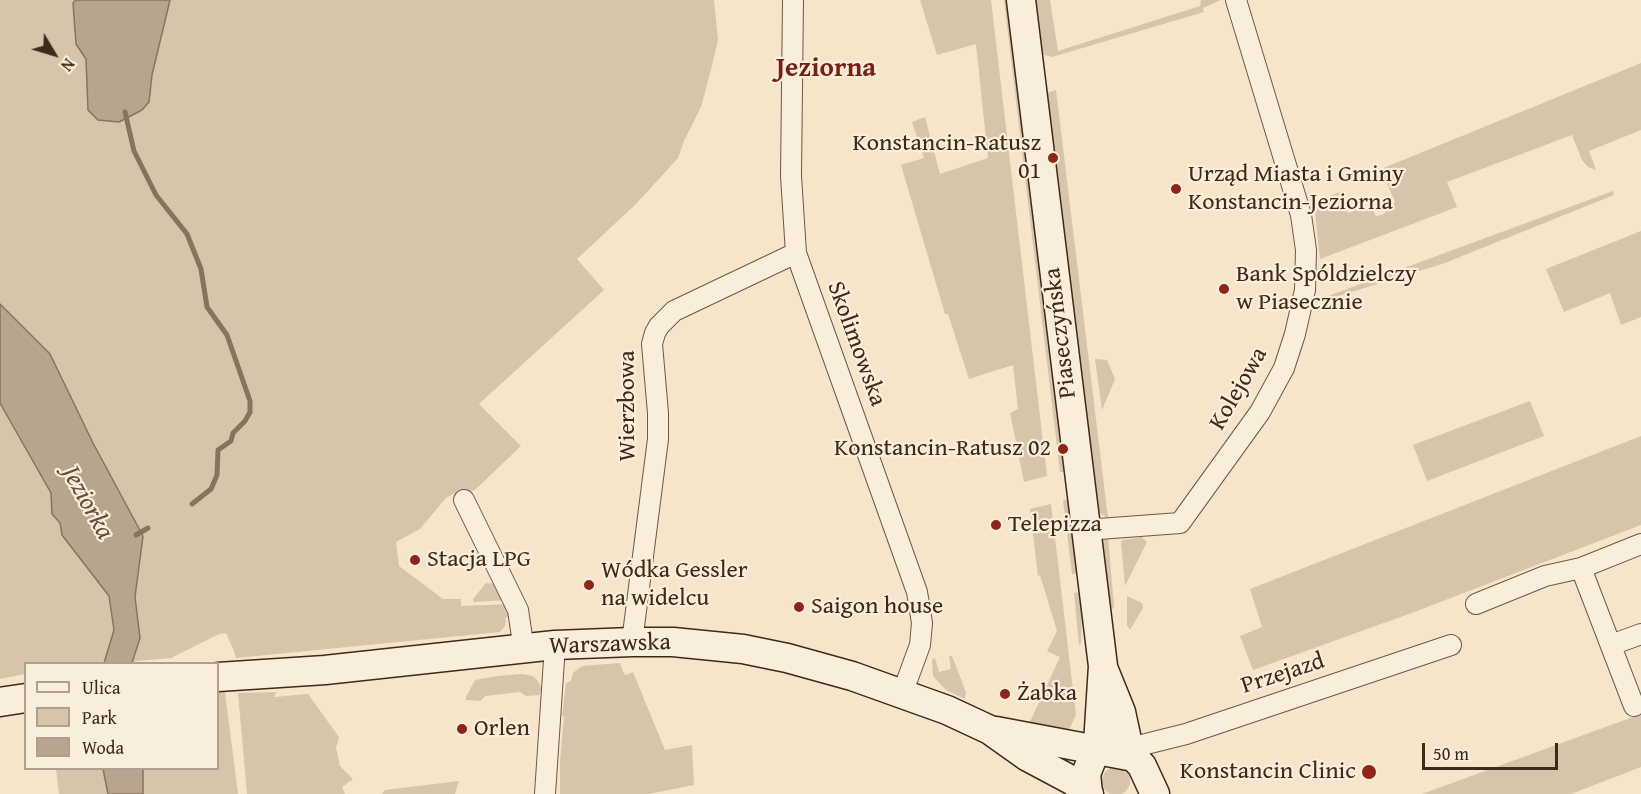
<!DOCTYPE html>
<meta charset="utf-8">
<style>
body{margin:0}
#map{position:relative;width:1641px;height:794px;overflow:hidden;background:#f6e5c9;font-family:"Gentium Book Plus",serif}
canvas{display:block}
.legend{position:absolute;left:24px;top:662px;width:195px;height:108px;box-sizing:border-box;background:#f9eedc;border:2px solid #af9f8e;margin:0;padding:8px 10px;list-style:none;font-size:18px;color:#3f2919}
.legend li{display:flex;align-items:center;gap:12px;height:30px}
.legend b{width:30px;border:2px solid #af9f8e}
.north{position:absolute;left:24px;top:24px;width:60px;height:60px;-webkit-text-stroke:4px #f9eedc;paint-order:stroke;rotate:128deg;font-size:16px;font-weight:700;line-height:24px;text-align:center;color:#3f2919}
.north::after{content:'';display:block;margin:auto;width:21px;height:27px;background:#3f2919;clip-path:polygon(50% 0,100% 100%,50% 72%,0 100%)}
.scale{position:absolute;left:1422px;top:743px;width:136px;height:27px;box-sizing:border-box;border:3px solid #3f2919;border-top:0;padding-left:8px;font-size:18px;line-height:21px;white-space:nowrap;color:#3f2919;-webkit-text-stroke:4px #f9eedc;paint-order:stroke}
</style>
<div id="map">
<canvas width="1641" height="794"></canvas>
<ul class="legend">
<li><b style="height:8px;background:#f9eedc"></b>Ulica</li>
<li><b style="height:16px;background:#d7c5ab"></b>Park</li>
<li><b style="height:16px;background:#b8a58d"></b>Woda</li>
</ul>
<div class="north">N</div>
<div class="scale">50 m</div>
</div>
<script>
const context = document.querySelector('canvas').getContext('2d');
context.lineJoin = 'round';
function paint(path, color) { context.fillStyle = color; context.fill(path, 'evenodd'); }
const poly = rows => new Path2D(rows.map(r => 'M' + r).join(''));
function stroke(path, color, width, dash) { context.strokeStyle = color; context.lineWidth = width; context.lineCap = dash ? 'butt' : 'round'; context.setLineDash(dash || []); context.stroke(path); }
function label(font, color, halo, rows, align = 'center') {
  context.font = font + ' "Gentium Book Plus",serif'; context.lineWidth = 4.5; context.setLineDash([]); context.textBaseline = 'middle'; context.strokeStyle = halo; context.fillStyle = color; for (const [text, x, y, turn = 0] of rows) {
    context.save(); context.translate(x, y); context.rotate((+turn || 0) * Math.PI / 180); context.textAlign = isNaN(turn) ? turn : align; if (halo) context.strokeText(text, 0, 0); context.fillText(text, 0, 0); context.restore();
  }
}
paint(poly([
 [0,0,714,0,718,40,712,66,701,107,684,141,678,158,636,204,577,259,604,290,479,404,521,446,476,489,458,499,455,493,446,498,420,529,396,542,399,566,443,599,461,599,461,606,510,604,512,616,506,617,505,626,500,632,236,658,234,651,226,633,219,634,171,658,107,664,26,664,25,674,0,679],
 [920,0,991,0,1047,476,1024,482,1010,413,1018,409,1013,365,969,379,948,314,945,314,901,165,924,158,912,122,925,117,940,174,988,158,976,44,937,55],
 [1004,0,1010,0,1065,472,1060,472],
 [1034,0,1050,0,1058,51,1200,6,1201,0,1221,0,1203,8,1204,12,1052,57,1042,54],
 [1641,63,1641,130,1589,151,1596,170,1588,167,1582,160,1572,135,1447,182,1457,207,1320,259,1314,202,1340,192,1348,213,1371,206,1376,216,1382,215,1391,208,1395,202,1381,169],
 [1056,90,1108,518,1098,512,1044,94],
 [1613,191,1614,195,1445,263,1316,303,1317,300],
 [1641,231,1641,317,1621,325,1610,293,1564,312,1546,269],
 [1095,359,1107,360,1115,379,1102,410],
 [1530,401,1544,436,1427,481,1413,445],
 [1641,436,1641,525,1409,614,1253,670,1240,636,1262,627,1250,589],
 [1068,499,1070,502,1078,572,1076,574,1072,574,1063,500],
 [1051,504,1076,715,1070,728,1066,731,1029,724,1060,657,1047,651,1057,631,1040,575,1038,576,1030,509],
 [1108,535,1114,607,1112,609,1099,557,1099,544],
 [1142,537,1147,542,1125,586,1121,542,1123,540],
 [486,583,495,584,509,600,474,602,473,599],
 [1080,592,1082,609,1081,644,1079,645,1074,593],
 [1127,596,1142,603,1143,608,1130,630,1127,625],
 [949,656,952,656,966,692,965,699,946,690,933,676,932,659,935,658,939,672,951,669],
 [620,663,623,672,626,675,633,672,665,750,692,745,694,785,649,794,560,794,560,761,564,717,562,716,566,683,571,681,573,673,582,666],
 [522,674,533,676,537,680,542,688,539,695,526,696,520,692,485,696,481,701,466,700,466,697,475,680,497,676],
 [225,692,238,794,59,794,56,769,218,768,218,693],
 [276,692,274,697,308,694,339,737,336,748,340,766,353,779,342,787,345,794,247,794,238,693],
 [1641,714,1641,767,1571,794,1422,794],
 '1102 781a14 14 0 1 1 28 0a14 14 0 1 1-28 0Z',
 [459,781,455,794,382,794,385,790]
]), '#d7c5ab');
const water = poly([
 [76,0,170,0,152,75,149,102,142,110,119,122,98,120,88,110,86,59,76,44,73,3,76,0],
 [0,304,50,354,93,443,143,536,135,597,140,638,132,663,104,663,114,630,109,596,62,535,60,523,52,514,51,493,0,403,0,304],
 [103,769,143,769,143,794,108,794,103,769]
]);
paint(water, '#b8a58d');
stroke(water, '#88735f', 1.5);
stroke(poly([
 [125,112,134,151,156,195,187,234,201,269,207,307,227,335,250,401,250,412,245,421,233,433,231,441,218,450,217,475,211,489,192,504],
 [136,535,148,528]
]), '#88735f', 5);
const minor = poly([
 [793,0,791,176,796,253,917,592,922,623,920,645,902,694],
 [464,500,518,610,524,650],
 [1085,530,1180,523,1260,412,1284,368,1295,334,1305,290,1306,250,1301,215,1236,0],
 [1581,568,1634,706],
 [1476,604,1545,576,1581,568,1641,544],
 [632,642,658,439,658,413,652,344,655,333,659,326,674,311,796,253],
 [1611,645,1641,634],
 [1130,748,1186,734,1451,645],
 [545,794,555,645]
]);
const secondary = poly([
 [1021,0,1103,666,1098,744,1086,774,1088,793],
 [1104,670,1121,712,1127,740,1134,757],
 [218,677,325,670,555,645,632,642,673,642,743,649,787,658,852,676,947,710,990,730,1028,757,1073,781,1089,794],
 [0,702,26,698],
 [996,731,1134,757,1142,766,1155,794]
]);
stroke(minor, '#6d5845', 22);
stroke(secondary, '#3f2919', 31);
stroke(minor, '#f9eedc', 20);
stroke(secondary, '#f9eedc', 28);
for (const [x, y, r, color] of [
 [1053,158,6,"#8f2418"],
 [1176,189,6,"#8f2418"],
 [1224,289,6,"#8f2418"],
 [1063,449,6,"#8f2418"],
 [996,525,6,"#8f2418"],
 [415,560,6,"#8f2418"],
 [589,585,6,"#8f2418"],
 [799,607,6,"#8f2418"],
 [1005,694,6,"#8f2418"],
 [462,729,6,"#8f2418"],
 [1369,772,8,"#8f2418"]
]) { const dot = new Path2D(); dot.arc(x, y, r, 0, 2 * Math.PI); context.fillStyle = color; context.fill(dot); stroke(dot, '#f9eedc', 2); }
label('24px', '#3f2919', '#f9eedc', [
 ["Konstancin-Ratusz",1041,144,"right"],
 ["01",1041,172,"right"],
 ["Urząd Miasta i Gminy",1188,175],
 ["Konstancin-Jeziorna",1188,203],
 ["Bank Spóldzielczy",1236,275],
 ["w Piasecznie",1236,303],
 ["Konstancin-Ratusz 02",1051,449,"right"],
 ["Telepizza",1008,525],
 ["Stacja LPG",427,560],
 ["Wódka Gessler",601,571],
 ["na widelcu",601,599],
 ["Saigon house",811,607],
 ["Żabka",1017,694],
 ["Orlen",474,729],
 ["Konstancin Clinic",1356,772,"right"]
], 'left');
label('24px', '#3f2919', '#f9eedc', [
 ["Piaseczyńska",1061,333,-97],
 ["Skolimowska",856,344,70],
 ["Kolejowa",1239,389,-60],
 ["Wierzbowa",628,406,-90],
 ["Warszawska",610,645,-2],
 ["Przejazd",1283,674,-18]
]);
label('italic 26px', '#634e3c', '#f9eedc', [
 ["Jeziorka",87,503,61]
]);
label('bold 27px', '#7a1f14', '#f9eedc', [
 ["Jeziorna",826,69]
]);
</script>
